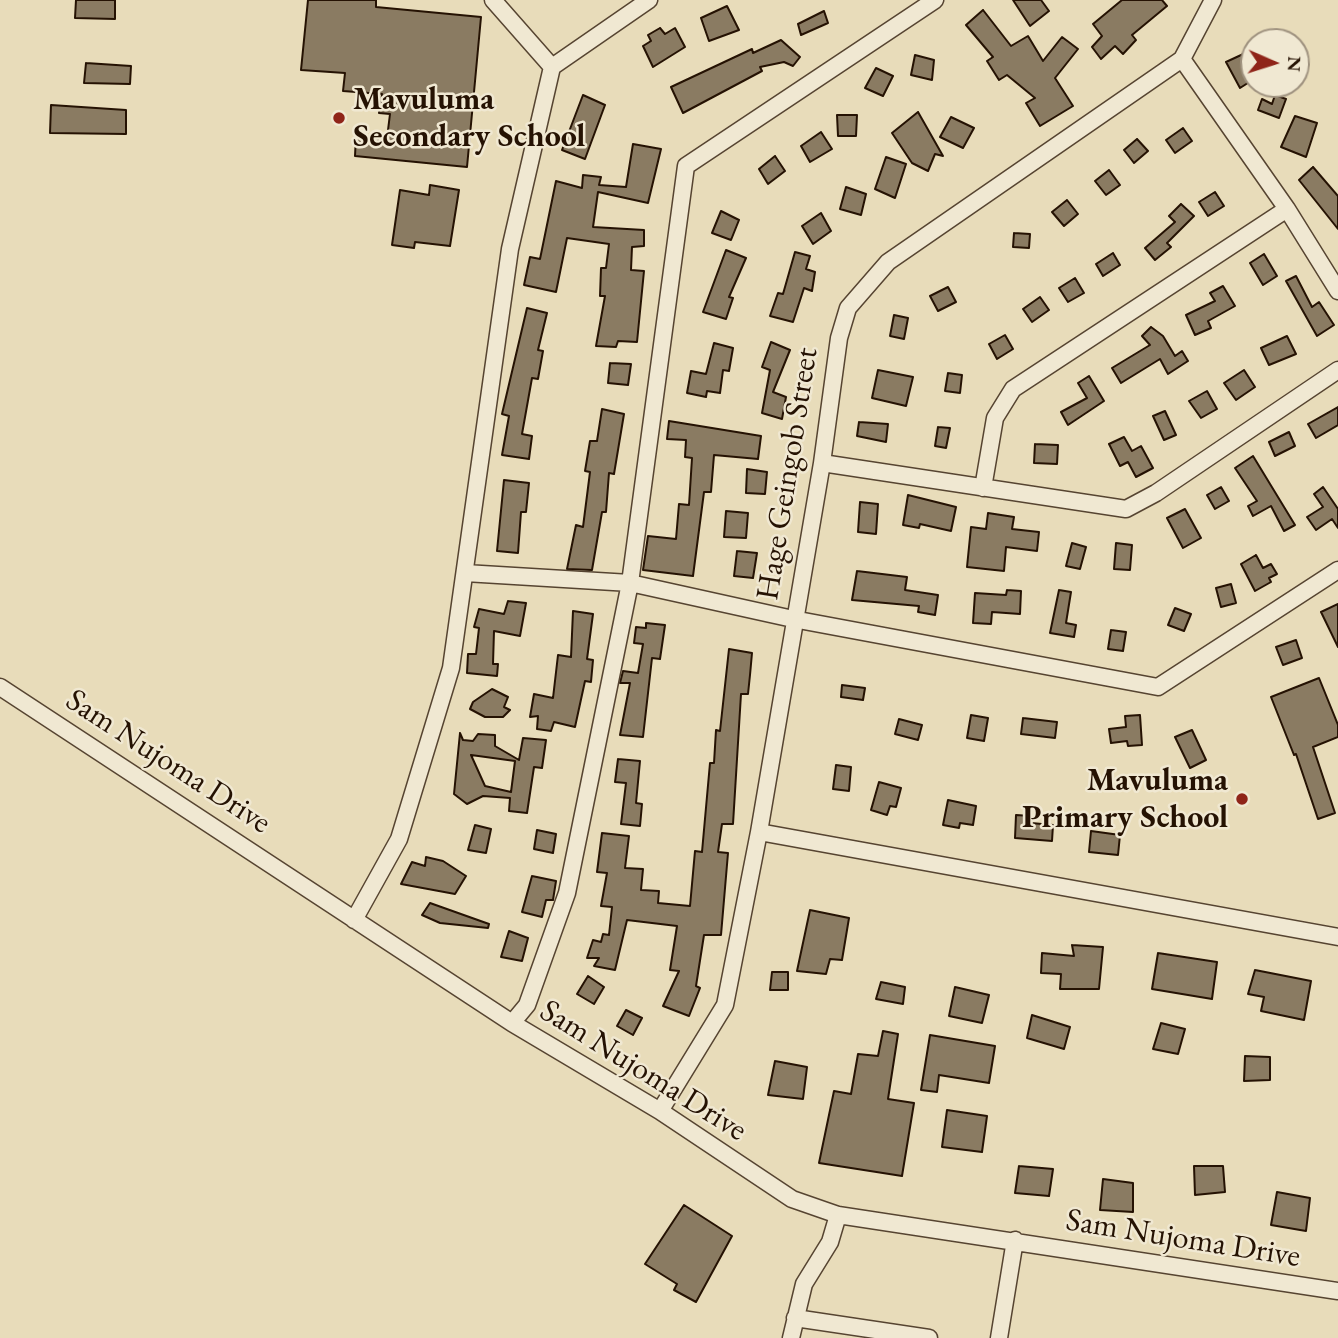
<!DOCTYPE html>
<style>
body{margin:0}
#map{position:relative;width:1338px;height:1338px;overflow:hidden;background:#e8dcba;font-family:"EB Garamond",serif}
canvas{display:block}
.north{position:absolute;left:1240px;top:28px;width:70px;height:70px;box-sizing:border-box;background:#f0e8d2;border:2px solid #9f927f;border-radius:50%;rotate:93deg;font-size:19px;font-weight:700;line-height:28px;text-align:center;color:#251203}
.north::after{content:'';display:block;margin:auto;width:24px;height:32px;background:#8f2418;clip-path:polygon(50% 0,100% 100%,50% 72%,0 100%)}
</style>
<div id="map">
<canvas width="1338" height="1338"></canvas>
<div class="north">N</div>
</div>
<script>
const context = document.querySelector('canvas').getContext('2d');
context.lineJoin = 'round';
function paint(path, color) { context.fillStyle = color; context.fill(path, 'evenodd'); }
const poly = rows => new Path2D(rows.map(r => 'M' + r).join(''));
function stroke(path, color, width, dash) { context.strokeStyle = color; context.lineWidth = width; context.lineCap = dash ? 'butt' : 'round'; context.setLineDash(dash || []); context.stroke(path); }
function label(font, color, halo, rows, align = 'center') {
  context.font = font + ' "EB Garamond",serif'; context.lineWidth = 5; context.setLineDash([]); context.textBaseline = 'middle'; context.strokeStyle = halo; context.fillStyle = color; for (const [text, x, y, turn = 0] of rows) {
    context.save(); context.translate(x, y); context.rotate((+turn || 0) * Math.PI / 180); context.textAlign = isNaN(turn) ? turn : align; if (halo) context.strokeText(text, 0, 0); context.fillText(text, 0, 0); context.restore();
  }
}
const building = poly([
 [76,0,115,0,115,19,75,18,76,0],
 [308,0,376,0,376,7,481,17,467,167,355,156,356,135,387,138,390,114,379,113,382,94,343,91,345,73,301,70,308,0],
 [1013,0,1041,0,1049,11,1030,26,1013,0],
 [1122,0,1162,0,1167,6,1132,35,1136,40,1123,54,1115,46,1101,59,1092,47,1102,36,1093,24,1122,0],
 [727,6,739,30,709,41,701,18,727,6],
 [983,10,1011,46,1028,36,1043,61,1062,37,1078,49,1055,78,1073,106,1040,126,1026,103,1035,98,1007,75,999,80,987,61,993,57,966,25,983,10],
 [824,11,828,23,801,35,798,24,824,11],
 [660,28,665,34,675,28,685,47,653,67,643,46,651,41,648,35,660,28],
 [781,40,800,57,793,66,784,62,760,67,762,71,683,113,671,87,752,49,753,53,781,40],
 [1254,49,1254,72,1248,76,1251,81,1240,88,1226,62,1254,49],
 [915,55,934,60,932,80,911,75,915,55],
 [86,63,131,66,130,84,84,83,86,63],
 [876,68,893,76,883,96,865,88,876,68],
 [583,95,605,105,585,159,562,150,583,95],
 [1275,95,1286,99,1279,118,1258,110,1262,99,1272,104,1275,95],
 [51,105,126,110,126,134,50,133,51,105],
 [918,112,943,156,935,154,928,171,912,163,892,133,918,112],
 [837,115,857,115,856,136,838,136,837,115],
 [1295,116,1317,123,1306,157,1281,147,1295,116],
 [951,117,974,128,963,148,940,137,951,117],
 [1183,128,1192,141,1175,153,1166,140,1183,128],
 [821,132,832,149,810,162,801,146,821,132],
 [1137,139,1148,151,1134,163,1124,150,1137,139],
 [633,144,661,149,648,203,598,192,593,227,644,230,644,246,632,247,631,270,644,271,637,342,618,341,616,347,596,346,605,296,600,296,601,268,606,268,609,244,567,238,556,292,524,285,530,257,540,259,556,181,582,188,583,175,601,177,599,185,626,187,633,144],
 [775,156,785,171,768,184,759,169,775,156],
 [886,157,906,164,895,198,875,189,886,157],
 [1313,167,1338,196,1338,229,1299,180,1313,167],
 [1109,170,1120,185,1106,195,1095,181,1109,170],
 [430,185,459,190,450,246,415,242,414,248,392,245,400,190,429,195,430,185],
 [846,187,866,194,861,215,840,209,846,187],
 [1215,192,1224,206,1208,216,1199,202,1215,192],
 [1067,200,1078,214,1064,226,1052,212,1067,200],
 [1181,204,1194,216,1167,243,1171,247,1155,260,1145,248,1175,222,1169,216,1181,204],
 [721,211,739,220,731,240,712,233,721,211],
 [821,213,831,231,813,244,802,226,821,213],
 [1014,233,1030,234,1029,248,1013,247,1014,233],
 [726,250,746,258,729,297,733,298,726,319,703,312,726,250],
 [795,252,810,256,806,269,815,272,812,291,804,288,793,322,770,316,778,293,783,294,795,252],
 [1113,253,1120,265,1103,276,1096,264,1113,253],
 [1264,254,1277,276,1263,285,1250,263,1264,254],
 [1296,276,1312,307,1319,302,1334,325,1317,336,1286,281,1296,276],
 [1075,278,1084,293,1068,302,1059,288,1075,278],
 [1223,286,1235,306,1208,321,1211,328,1195,335,1186,315,1215,301,1210,293,1223,286],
 [948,287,956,302,938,311,930,296,948,287],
 [1040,297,1049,310,1032,322,1023,309,1040,297],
 [527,308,547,313,538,350,543,351,538,379,532,378,522,434,532,436,529,459,502,455,509,416,502,414,527,308],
 [894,315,908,318,904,339,890,336,894,315],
 [1151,327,1163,336,1175,356,1182,351,1188,361,1168,374,1160,359,1121,383,1112,368,1150,345,1142,336,1151,327],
 [1005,335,1013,349,997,359,989,344,1005,335],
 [1287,336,1296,354,1269,365,1261,348,1287,336],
 [771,342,790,350,773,392,786,397,782,419,762,413,770,370,762,367,771,342],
 [714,343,733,348,729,371,723,370,720,393,707,391,706,397,687,393,691,371,706,374,714,343],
 [610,363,631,364,628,385,608,383,610,363],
 [878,370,913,377,906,406,872,398,878,370],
 [1244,370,1255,387,1236,400,1224,383,1244,370],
 [948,373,962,375,960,393,945,391,948,373],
 [1089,376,1104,401,1068,425,1061,412,1087,398,1078,383,1089,376],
 [1207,391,1217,409,1201,418,1189,401,1207,391],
 [1338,407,1338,425,1316,438,1308,424,1338,407],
 [602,409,624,414,614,474,609,473,606,512,602,512,592,570,567,569,576,525,583,527,590,472,585,471,590,441,597,441,602,409],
 [1165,411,1176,435,1164,440,1153,416,1165,411],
 [669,421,761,436,758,459,714,455,711,492,704,492,693,576,643,570,648,536,676,539,679,504,689,505,692,458,685,457,686,440,667,439,669,421],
 [859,422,888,424,886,442,857,436,859,422],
 [938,427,950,428,946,448,935,446,938,427],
 [1289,432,1295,446,1275,456,1269,442,1289,432],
 [1124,437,1132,451,1141,446,1153,468,1136,477,1128,462,1120,466,1109,444,1124,437],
 [1035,444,1058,445,1057,464,1034,463,1035,444],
 [1253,456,1295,525,1284,531,1271,506,1253,516,1248,506,1257,501,1235,468,1253,456],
 [747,469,767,472,765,494,746,493,747,469],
 [504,480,529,483,526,512,521,512,518,553,497,551,504,480],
 [1221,487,1229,501,1215,509,1207,495,1221,487],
 [1323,487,1338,509,1338,528,1332,519,1316,530,1307,517,1323,507,1314,494,1323,487],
 [908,495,956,507,951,531,920,524,919,528,903,525,908,495],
 [860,502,878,504,876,534,858,532,860,502],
 [1185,509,1201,538,1183,548,1167,518,1185,509],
 [726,511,748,513,746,538,724,537,726,511],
 [988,513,1014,517,1012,529,1039,532,1037,551,1006,547,1004,571,967,567,971,527,986,529,988,513],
 [1072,543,1086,547,1080,569,1066,566,1072,543],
 [1116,543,1132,545,1130,570,1114,569,1116,543],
 [737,551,757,553,753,578,734,576,737,551],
 [1256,555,1263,568,1271,564,1277,574,1269,578,1271,582,1255,591,1241,564,1256,555],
 [857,571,907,577,905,590,938,595,935,615,918,612,919,606,852,600,857,571],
 [1231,584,1236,603,1221,607,1216,588,1231,584],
 [1007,590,1021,591,1020,614,992,612,991,624,973,623,975,593,1006,595,1007,590],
 [1059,590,1071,592,1066,623,1076,625,1074,637,1050,633,1059,590],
 [508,601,526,603,520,636,494,631,493,664,498,664,497,676,467,673,468,654,476,654,479,628,474,627,479,609,504,614,508,601],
 [1338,604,1338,647,1321,612,1338,604],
 [1175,608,1191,614,1184,631,1168,625,1175,608],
 [573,611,593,614,587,659,593,660,591,682,585,681,575,727,554,722,551,731,537,729,538,716,530,717,534,694,553,698,558,655,571,657,573,611],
 [646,623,665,625,660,659,652,658,643,737,620,735,630,683,620,683,623,671,638,673,643,644,634,643,636,627,646,628,646,623],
 [1111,630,1126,632,1123,651,1108,649,1111,630],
 [1296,640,1302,658,1283,665,1276,647,1296,640],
 [729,649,752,653,750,675,748,694,741,694,733,824,722,824,718,852,728,853,721,935,704,935,696,986,700,988,689,1016,663,1006,679,971,670,970,677,926,627,920,615,970,594,966,599,958,587,958,593,940,601,942,603,934,609,935,612,907,601,906,607,873,597,872,602,833,629,836,625,868,643,869,641,890,659,891,658,903,690,906,695,851,702,852,710,763,714,763,716,730,720,731,729,649],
 [1319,678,1338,725,1338,737,1313,747,1335,813,1318,819,1296,754,1294,755,1271,697,1319,678],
 [842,685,865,688,863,700,841,697,842,685],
 [492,689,508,697,504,707,510,710,503,717,485,717,470,709,473,702,492,689],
 [971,715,988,718,984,741,967,738,971,715],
 [1140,715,1142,745,1128,746,1127,741,1111,743,1109,729,1126,727,1125,716,1140,715],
 [1023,718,1057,722,1055,738,1021,734,1023,718],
 [899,719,922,725,918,740,895,734,899,719],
 [1192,730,1206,760,1190,768,1175,737,1192,730],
 [460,733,463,740,473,741,478,734,495,735,495,746,519,760,523,738,546,740,542,768,534,767,527,813,509,811,510,798,483,796,467,804,454,794,460,733],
 [471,755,515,761,511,792,485,786,471,755],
 [618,759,640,761,636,803,642,804,640,826,621,824,626,783,615,782,618,759],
 [836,765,851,767,849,791,833,789,836,765],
 [879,782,901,788,896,807,890,806,887,815,871,810,879,782],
 [948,800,976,806,973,825,960,823,959,828,943,825,948,800],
 [1016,815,1031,816,1031,823,1053,825,1052,841,1015,838,1016,815],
 [475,825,491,829,486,853,468,850,475,825],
 [537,830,556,834,553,853,534,849,537,830],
 [1091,831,1120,835,1118,855,1089,852,1091,831],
 [426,857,443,861,466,876,455,894,401,884,412,862,425,866,426,857],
 [532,876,556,881,553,900,546,900,542,917,522,912,532,876],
 [430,903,489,924,488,928,440,923,422,915,430,903],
 [810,910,849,918,842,960,830,959,826,974,797,971,810,910],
 [509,931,528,938,522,961,501,957,509,931],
 [1072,945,1103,947,1099,989,1060,989,1061,974,1041,973,1042,953,1074,956,1072,945],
 [1158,953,1217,962,1212,999,1152,989,1158,953],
 [1255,970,1311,981,1304,1020,1261,1011,1264,997,1248,994,1255,970],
 [772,972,788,972,788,990,770,990,772,972],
 [588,976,604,987,594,1004,577,994,588,976],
 [881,982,905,987,903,1004,876,999,881,982],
 [955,987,989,995,982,1023,949,1016,955,987],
 [626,1010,642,1018,633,1035,617,1026,626,1010],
 [1032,1015,1070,1027,1064,1049,1027,1038,1032,1015],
 [1161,1023,1185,1029,1178,1054,1153,1049,1161,1023],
 [883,1031,898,1034,888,1099,914,1103,902,1176,819,1163,834,1091,851,1094,858,1054,878,1056,883,1031],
 [930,1035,995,1046,989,1083,939,1075,937,1092,921,1090,930,1035],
 [1245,1056,1270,1057,1270,1080,1244,1081,1245,1056],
 [775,1061,807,1067,803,1099,768,1095,775,1061],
 [947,1110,987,1116,982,1152,942,1147,947,1110],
 [1019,1166,1053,1169,1049,1196,1015,1193,1019,1166],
 [1194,1166,1223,1166,1225,1192,1195,1195,1194,1166],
 [1103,1179,1133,1183,1133,1212,1100,1210,1103,1179],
 [1277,1192,1310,1198,1306,1231,1271,1225,1277,1192],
 [684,1205,732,1236,696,1302,674,1290,677,1284,645,1264,684,1205]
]);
paint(building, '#8a7b62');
stroke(building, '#251203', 2);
const minor = poly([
 [1182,59,1287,209,1338,291],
 [552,67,649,0],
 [822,463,1126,509,1156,493,1338,370],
 [983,488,995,418,1013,389,1287,209],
 [465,573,630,583,793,619,1158,687,1338,570],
 [0,687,512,1023,660,1111,792,1199,838,1215,1338,1291],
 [759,832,1338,937],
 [354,920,399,839,451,668,510,249,552,67,493,0],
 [512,1023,527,1005,567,893,630,583,686,166,935,0],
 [660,1111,725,1005,759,832,822,463,839,338,848,308,888,262,1182,59,1213,0],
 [795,1318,929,1338],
 [791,1338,804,1284,830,1242,838,1215],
 [999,1338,1015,1240]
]);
stroke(minor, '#564431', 19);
stroke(minor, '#f0e8d2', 16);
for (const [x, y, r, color] of [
 [339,118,7,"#8f2418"],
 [1242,799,7,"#8f2418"]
]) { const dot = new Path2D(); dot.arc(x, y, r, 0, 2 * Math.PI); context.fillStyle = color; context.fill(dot); stroke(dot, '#f0e8d2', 2.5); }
label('bold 32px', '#251203', '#f0e8d2', [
 ["Mavuluma",353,100],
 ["Secondary School",353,137],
 ["Mavuluma",1228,781,"right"],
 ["Primary School",1228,818,"right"]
], 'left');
label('32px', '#251203', '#f0e8d2', [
 ["Hage Geingob Street",788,474,-81],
 ["Sam Nujoma Drive",168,762,33],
 ["Sam Nujoma Drive",643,1071,32],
 ["Sam Nujoma Drive",1183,1239,9]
]);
</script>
